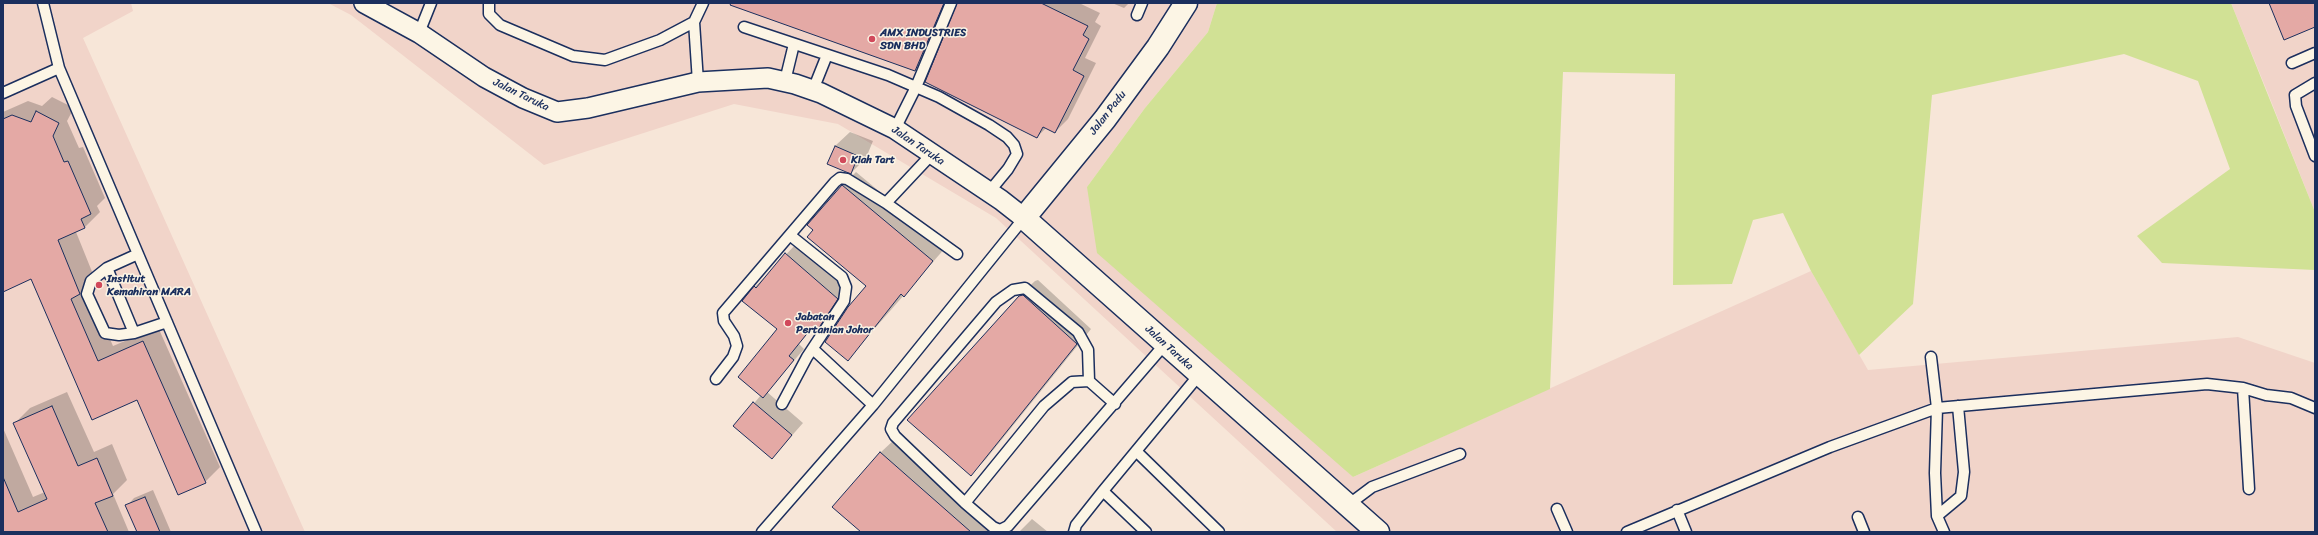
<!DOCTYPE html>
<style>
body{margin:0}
#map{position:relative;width:2318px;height:535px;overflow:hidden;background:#f7e6d8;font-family:Sriracha,sans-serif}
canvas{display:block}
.frame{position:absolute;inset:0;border:4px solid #1b2f5e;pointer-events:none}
</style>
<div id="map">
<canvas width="2318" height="535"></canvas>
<div class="frame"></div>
</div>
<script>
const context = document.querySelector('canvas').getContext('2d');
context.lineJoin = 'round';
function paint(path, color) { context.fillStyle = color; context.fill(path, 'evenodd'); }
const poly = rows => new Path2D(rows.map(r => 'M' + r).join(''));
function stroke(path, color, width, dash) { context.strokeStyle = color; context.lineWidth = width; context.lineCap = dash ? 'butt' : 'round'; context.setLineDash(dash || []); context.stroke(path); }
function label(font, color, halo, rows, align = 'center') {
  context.font = font + ' Sriracha,sans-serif'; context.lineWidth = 3; context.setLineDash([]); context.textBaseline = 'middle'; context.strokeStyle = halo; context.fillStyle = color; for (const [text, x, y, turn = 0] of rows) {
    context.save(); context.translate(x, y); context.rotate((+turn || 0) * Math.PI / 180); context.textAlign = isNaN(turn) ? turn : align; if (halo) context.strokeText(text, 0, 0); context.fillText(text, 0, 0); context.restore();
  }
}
paint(poly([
 [3,3,131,3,133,11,83,38,305,532,3,532],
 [328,3,1217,3,1208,32,1145,108,1087,187,1353,477,1811,271,1868,370,2238,337,2315,363,2315,532,1337,532,996,218,838,124,734,104,544,165,351,15],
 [2231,3,2315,3,2315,212,2267,91]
]), '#f1d4c9');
paint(poly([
 [1217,3,2231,3,2315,212,2315,270,2162,263,2137,236,2230,169,2198,81,2124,54,1932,95,1913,304,1859,355,1811,271,1783,213,1753,220,1732,284,1673,285,1675,74,1563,72,1550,389,1353,477,1097,253,1087,187,1145,108,1208,32]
]), '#d1e195');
paint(poly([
 [735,3,951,3,928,58,915,70],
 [958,3,1079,3,1100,13,1095,22,1101,26,1085,58,1096,63,1068,119,1055,132,1046,128,1037,137],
 [1112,3,1129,3,1124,8],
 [52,97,74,108,67,121,79,148,83,147,105,198,97,206,100,212,85,227,76,232,95,279,87,287,113,346,158,327,220,467,205,482,138,399,93,418,31,278,3,291,3,112,28,101,42,106],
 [850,132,873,141,866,158,851,173,835,146],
 [856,172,946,247,848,359,868,286,814,229,842,186],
 [797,243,848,287,826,321,815,332,811,329,799,344,804,349,767,392,803,423,772,458,735,426,761,395,779,329,755,287],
 [1038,280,1091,329,986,459,971,474,1019,296,1035,281],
 [67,392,94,452,112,444,127,480,113,494,129,532,3,532,3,428,33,497,45,492,15,423,30,408],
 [895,439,1001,532,863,532,880,453],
 [153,490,171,532,138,532,127,506,134,498],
 [1032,519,1048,532,1019,532]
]), '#0003');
const building = poly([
 [731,3,944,3,915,71,730,5,731,3],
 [957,3,1041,3,1088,26,1083,35,1089,39,1073,70,1084,76,1055,133,1043,127,1037,138,925,82,957,3],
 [2269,3,2315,3,2315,27,2284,40,2269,3],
 [36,111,59,123,53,136,64,162,68,161,91,214,81,219,85,228,58,240,80,294,71,299,98,361,143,341,206,483,178,495,137,400,92,420,31,279,3,292,3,119,12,115,31,122,36,111],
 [835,146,858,156,851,174,827,164,835,146],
 [842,185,933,261,904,297,901,294,848,361,825,342,848,307,866,286,807,237,813,230,807,225,842,185],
 [785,253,838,299,815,334,810,330,789,356,794,360,763,398,738,377,777,329,742,301,754,286,756,288,785,253],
 [1023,295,1077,344,971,476,907,420,1019,296,1023,295],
 [753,402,792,435,772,459,733,426,753,402],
 [52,406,78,466,97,458,113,496,95,503,108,532,3,532,3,477,18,512,47,499,13,423,52,406],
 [880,452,971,532,861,532,832,507,880,452],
 [145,497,160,532,137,532,125,505,145,497]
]);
paint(building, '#e4a9a5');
stroke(building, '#1b2f5e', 1);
const service = poly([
 [43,3,59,68,256,532],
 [489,3,489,14,500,25,573,56,605,60,660,40,694,22],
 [1137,15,1142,3],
 [744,27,888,75,939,97,989,125,1007,137,1014,145,1017,154,1008,169,989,192],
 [419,33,431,3],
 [2292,63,2315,53],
 [785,81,794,44],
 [698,82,694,22,703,3],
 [2315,83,2295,95,2296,106,2315,156],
 [813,90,827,55],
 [3,93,59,68],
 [895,129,916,87,951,3],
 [886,203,931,155],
 [138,254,107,268,91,281,87,294,105,333,119,335,134,333,167,322],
 [107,268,134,333],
 [813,349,873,405],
 [1931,357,1937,408,1935,473,1937,516,1944,532],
 [716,379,733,357,737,346,734,336,724,321,723,313,835,182,840,178,847,179,886,203,957,254],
 [1089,381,1088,350,1078,332,1025,288,1013,290,996,302,893,423,891,429,895,436,965,503,993,527,1000,530,1008,526,1165,344],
 [2243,388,2249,489],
 [782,404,807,357,844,301,846,287,842,277,791,236],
 [1136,451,1219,532],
 [1103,491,1146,532],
 [965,503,1044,406,1072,382,1089,381,1115,404],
 [1348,505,1372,487,1460,454],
 [1557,509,1567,532],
 [1677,510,1686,532],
 [1937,516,1961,496,1964,472,1958,406],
 [1858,517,1864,532],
 [762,532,873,405,1024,218],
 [1074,532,1076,525,1103,491,1199,375],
 [1627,532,1830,447,1937,408,2207,384,2243,388,2266,395,2291,398,2315,408]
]);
const minor = poly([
 [364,3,419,33,484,77,523,98,557,112,588,108,698,82,768,78,795,84,821,93,895,129,1001,200,1024,218]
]);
const tertiary = poly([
 [1186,3,1158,47,1105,119,1024,218,1378,532]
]);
stroke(service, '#1b2f5e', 13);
stroke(minor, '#1b2f5e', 22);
stroke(tertiary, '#1b2f5e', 25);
stroke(service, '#fcf5e5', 10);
stroke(minor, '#fcf5e5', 19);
stroke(tertiary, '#fcf5e5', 22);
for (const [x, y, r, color] of [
 [872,39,4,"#d1495b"],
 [843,160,4,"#d1495b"],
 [99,285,4,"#d1495b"],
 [788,323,4,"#d1495b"]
]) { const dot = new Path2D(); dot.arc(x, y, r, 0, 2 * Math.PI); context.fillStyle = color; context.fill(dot); stroke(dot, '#fcf5e5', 1.5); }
label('bold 11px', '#1b2f5e', '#fcf5e5', [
 ["AMX INDUSTRIES",880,33],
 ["SDN BHD",880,46],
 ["Kiah Tart",851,160],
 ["Institut",107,279],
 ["Kemahiran MARA",107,292],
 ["Jabatan",796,317],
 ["Pertanian Johor",796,330]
], 'left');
label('11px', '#1b2f5e', '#fcf5e5', [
 ["Jalan Taruka",521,95,26],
 ["Jalan Padu",1108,113,-52],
 ["Jalan Taruka",918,146,34],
 ["Jalan Taruka",1169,348,42]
]);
</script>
